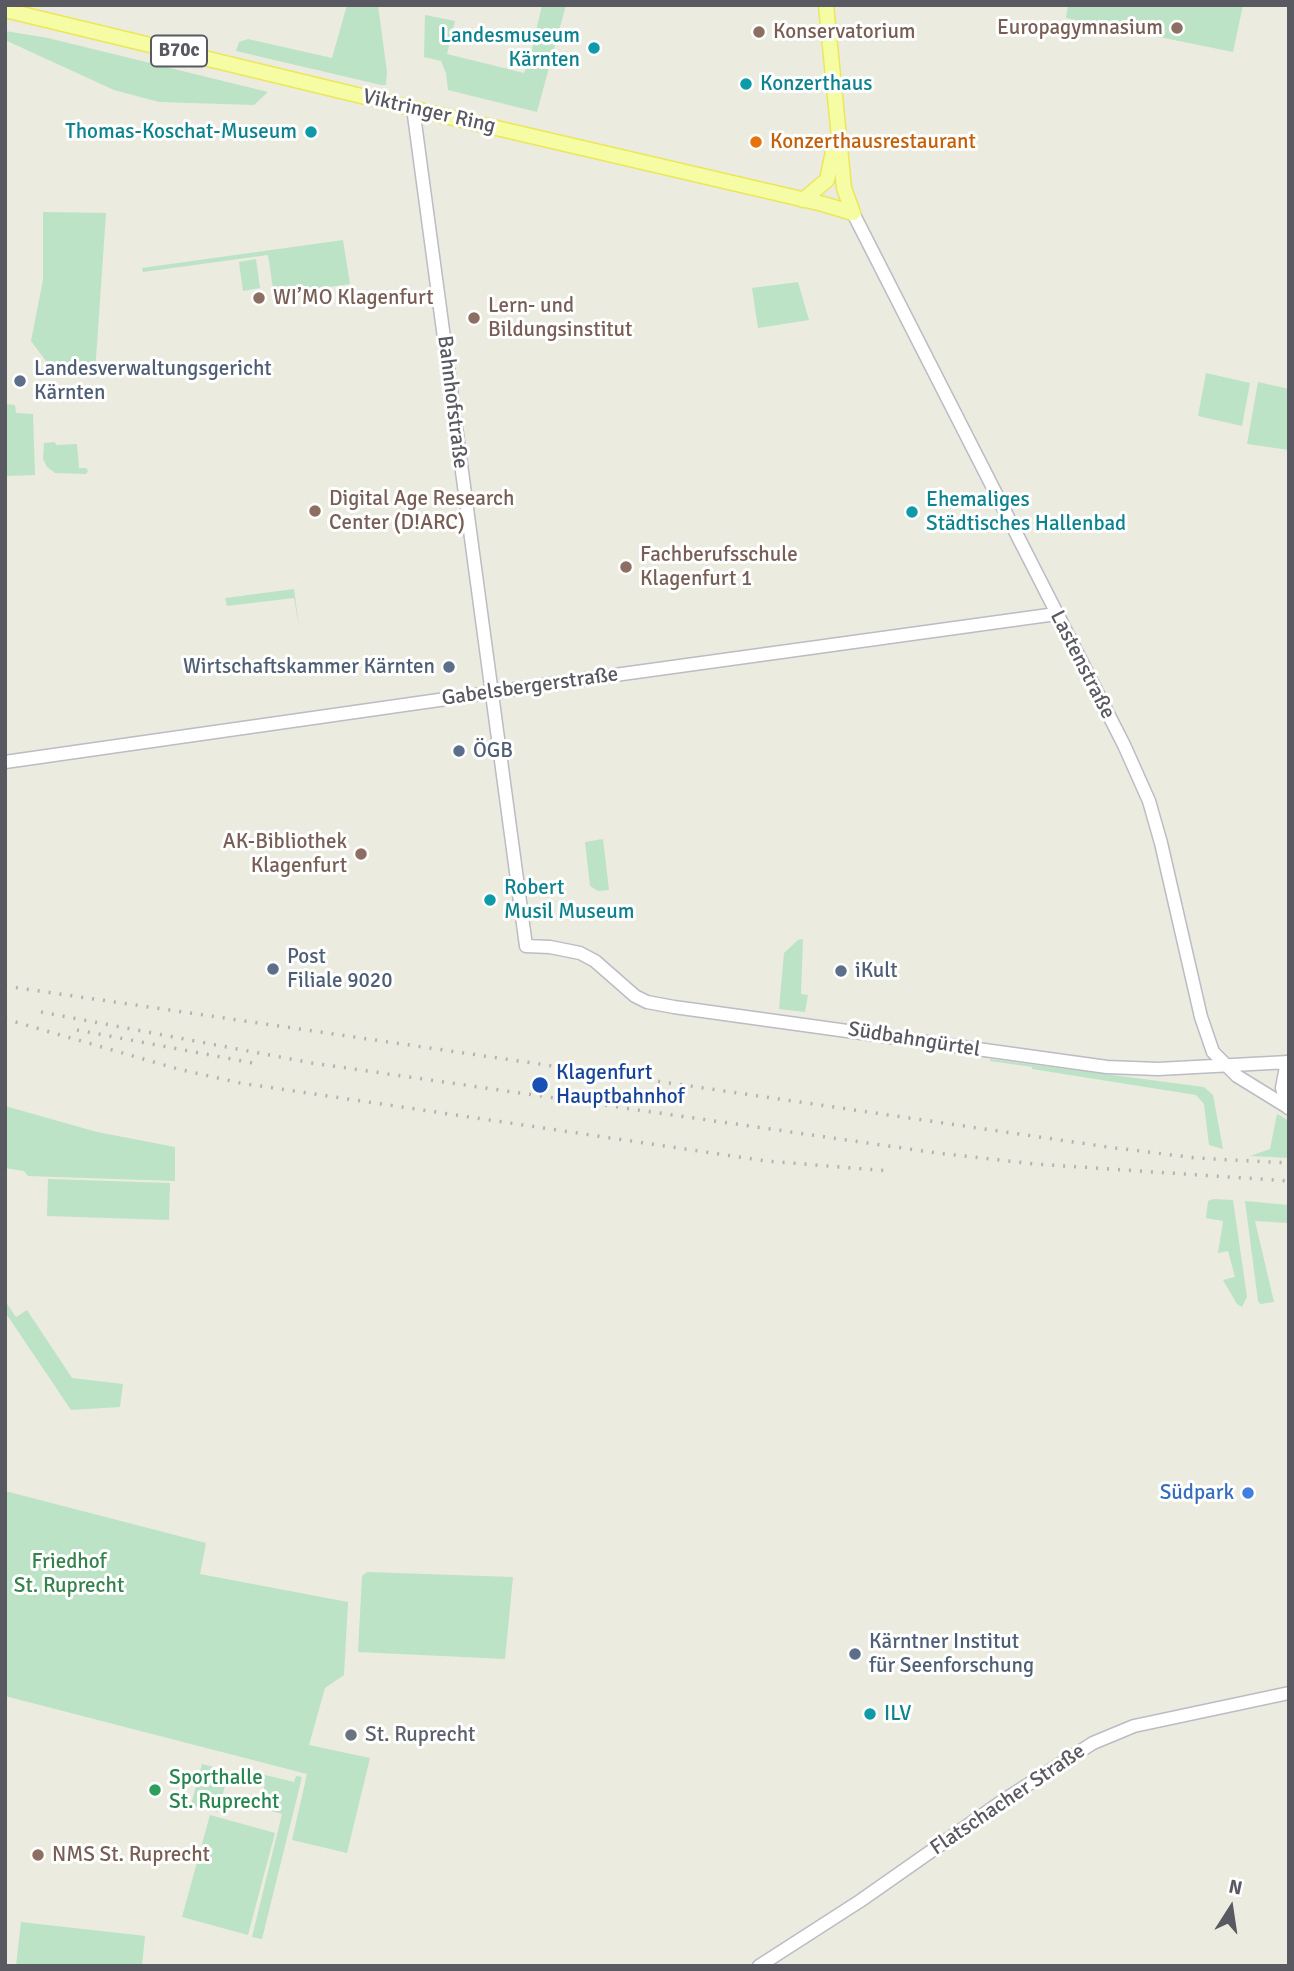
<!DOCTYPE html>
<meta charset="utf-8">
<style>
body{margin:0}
#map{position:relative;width:1294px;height:1971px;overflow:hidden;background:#ebebe0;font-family:Signika,sans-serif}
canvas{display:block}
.frame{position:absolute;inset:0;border:7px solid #595a61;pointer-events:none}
.north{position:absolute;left:1196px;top:1873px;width:70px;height:70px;-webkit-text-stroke:5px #fff;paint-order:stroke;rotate:12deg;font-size:19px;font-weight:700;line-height:28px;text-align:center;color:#595a61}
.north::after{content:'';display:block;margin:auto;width:24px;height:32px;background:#595a61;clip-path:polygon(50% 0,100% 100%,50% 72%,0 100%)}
</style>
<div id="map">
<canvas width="1294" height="1971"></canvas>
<div class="frame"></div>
<div class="north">N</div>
</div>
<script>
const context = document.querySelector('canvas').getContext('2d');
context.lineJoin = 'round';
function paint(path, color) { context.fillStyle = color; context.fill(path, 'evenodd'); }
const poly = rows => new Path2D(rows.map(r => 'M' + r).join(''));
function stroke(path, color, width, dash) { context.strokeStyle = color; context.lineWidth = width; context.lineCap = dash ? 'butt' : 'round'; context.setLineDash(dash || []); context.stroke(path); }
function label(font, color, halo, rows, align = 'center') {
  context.font = font + ' Signika,sans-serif'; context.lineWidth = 6; context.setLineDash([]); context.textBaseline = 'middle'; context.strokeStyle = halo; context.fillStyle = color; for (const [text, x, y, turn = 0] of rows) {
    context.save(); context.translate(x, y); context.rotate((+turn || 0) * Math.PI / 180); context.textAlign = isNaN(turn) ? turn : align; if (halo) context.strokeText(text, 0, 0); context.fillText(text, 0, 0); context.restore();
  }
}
paint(poly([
 [347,5,378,5,387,72,386,85,381,85,236,51,239,42,248,39,332,58],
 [542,5,566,5,537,112,448,90,446,73,441,61,424,57,425,15,455,21,447,54,524,73,531,53],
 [1068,5,1243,5,1233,52,1066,18],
 [5,31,48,38,268,92,254,105,159,102,114,90,5,40],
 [43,212,106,213,95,373,58,377,31,341,43,280],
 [343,240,350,284,274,295,268,255,143,272,142,268],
 [256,259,260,288,243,291,239,262],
 [798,282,809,320,758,328,752,288],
 [1206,373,1250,383,1242,426,1198,416],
 [1258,382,1289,389,1289,450,1247,444],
 [5,404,15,405,16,413,33,414,35,475,5,476],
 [55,442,56,445,77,444,79,468,86,468,88,471,86,474,55,473,47,467,43,459,44,443],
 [294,589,299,627,294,598,227,606,225,598],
 [603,839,609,890,598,891,590,886,585,842],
 [803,939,801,994,808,995,805,1012,779,1009,784,953,798,940],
 [990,1059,1204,1087,1213,1095,1223,1149,1209,1145,1204,1104,1196,1095,1032,1069,1032,1067,990,1061],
 [5,1106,97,1132,175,1147,175,1181,28,1176,24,1171,5,1168],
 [1277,1114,1289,1121,1289,1158,1250,1156,1270,1149],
 [48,1179,170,1183,169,1220,47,1216],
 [1213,1199,1233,1200,1247,1297,1242,1307,1237,1304,1223,1280,1235,1277,1228,1251,1218,1253,1223,1221,1206,1218,1208,1201],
 [1245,1201,1289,1205,1289,1223,1255,1221,1274,1302,1260,1304,1258,1301],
 [5,1301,16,1317,27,1310,72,1378,123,1384,120,1407,71,1410,5,1312],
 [5,1491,206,1543,200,1574,348,1602,344,1675,325,1688,309,1745,370,1758,347,1853,292,1840,307,1774,5,1696],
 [367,1572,513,1577,505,1659,358,1652,362,1576],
 [202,1764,229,1771,218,1812,191,1805],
 [253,1772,294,1782,296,1776,302,1777,262,1939,252,1937,282,1814,268,1810,261,1799,265,1784,251,1780],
 [210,1815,275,1833,248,1935,182,1917],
 [21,1922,145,1936,142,1966,16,1966]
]), '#bce3c6');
const secondary = poly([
 [413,108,526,946,550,947,580,953,595,961,635,996,647,1002,674,1007,1107,1067,1158,1069,1289,1062],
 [853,213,1124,745,1149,801,1161,843,1201,1017,1213,1052,1237,1076,1289,1108],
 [5,762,586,679,1056,614],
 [1287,1062,1282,1088,1288,1108],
 [759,1966,860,1901,1007,1798,1093,1743,1134,1726,1289,1693]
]);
const primary = poly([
 [826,5,844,188,853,213],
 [5,10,432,113,823,204,853,213],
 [803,200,827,180,834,147]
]);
stroke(secondary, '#bbbcc4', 15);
stroke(primary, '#ece758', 17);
stroke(secondary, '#fff', 12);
stroke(primary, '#f5fca4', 14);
stroke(poly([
 [5,986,1108,1147,1196,1158,1289,1163],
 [41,1012,312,1063,937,1153,1035,1164,1289,1181],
 [5,1019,178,1069,240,1083,766,1161,890,1171],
 [77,1030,253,1063]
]), '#b3b3b4', 3.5, [2, 9]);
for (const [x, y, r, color] of [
 [1177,28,7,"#8d6e63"],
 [759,32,7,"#8d6e63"],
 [594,48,7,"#0f9aa8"],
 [746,84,7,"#0f9aa8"],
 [311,132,7,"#0f9aa8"],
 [756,142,7,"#e8710a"],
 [259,298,7,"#8d6e63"],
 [474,318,7,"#8d6e63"],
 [20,381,7,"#5c6f8a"],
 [315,511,7,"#8d6e63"],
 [912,512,7,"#0f9aa8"],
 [626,567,7,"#8d6e63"],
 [449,667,7,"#5c6f8a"],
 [459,751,7,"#5c6f8a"],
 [361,854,7,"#8d6e63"],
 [490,900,7,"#0f9aa8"],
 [273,969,7,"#5c6f8a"],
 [841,971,7,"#5c6f8a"],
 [540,1085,9,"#1a4fb4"],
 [1248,1493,7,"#3f7fe0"],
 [855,1654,7,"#5c6f8a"],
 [870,1714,7,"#0f9aa8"],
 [351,1735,7,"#6b7280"],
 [155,1790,7,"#2e9e5b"],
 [38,1855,7,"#8d6e63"]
]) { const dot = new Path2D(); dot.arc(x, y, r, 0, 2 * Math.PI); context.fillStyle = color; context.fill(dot); stroke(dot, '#fff', 2.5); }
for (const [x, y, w] of [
 [179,51,56]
]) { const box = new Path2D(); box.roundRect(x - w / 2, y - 15.5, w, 31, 5); context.fillStyle = '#fff'; context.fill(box); stroke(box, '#595a61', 2); }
label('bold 19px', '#595a61', null, [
 ["B70c",179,51]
]);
label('21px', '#785e54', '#fff', [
 ["Europagymnasium",1163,28,"right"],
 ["Konservatorium",773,32],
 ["WI’MO Klagenfurt",273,298],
 ["Lern- und",488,306],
 ["Bildungsinstitut",488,330],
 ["Digital Age Research",329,499],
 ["Center (D!ARC)",329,523],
 ["Fachberufsschule",640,555],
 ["Klagenfurt 1",640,579],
 ["AK-Bibliothek",347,842,"right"],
 ["Klagenfurt",347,866,"right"],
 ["NMS St. Ruprecht",52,1855]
], 'left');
label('21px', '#0d838f', '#fff', [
 ["Landesmuseum",580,36,"right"],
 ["Kärnten",580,60,"right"],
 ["Konzerthaus",760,84],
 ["Thomas-Koschat-Museum",297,132,"right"],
 ["Ehemaliges",926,500],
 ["Städtisches Hallenbad",926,524],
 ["Robert",504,888],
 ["Musil Museum",504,912],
 ["ILV",884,1714]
], 'left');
label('21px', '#595a61', '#fff', [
 ["Viktringer Ring",429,112,13],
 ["Bahnhofstraße",452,402,83],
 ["Lastenstraße",1082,665,63],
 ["Gabelsbergerstraße",530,687,-8],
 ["Südbahngürtel",914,1040,9],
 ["Flatschacher Straße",1008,1800,-34]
]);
label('21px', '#c56008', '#fff', [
 ["Konzerthausrestaurant",770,142]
], 'left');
label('21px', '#4e5e75', '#fff', [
 ["Landesverwaltungsgericht",34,369],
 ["Kärnten",34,393],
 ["Wirtschaftskammer Kärnten",435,667,"right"],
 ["ÖGB",473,751],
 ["Post",287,957],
 ["Filiale 9020",287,981],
 ["iKult",855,971],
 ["Kärntner Institut",869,1642],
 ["für Seenforschung",869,1666]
], 'left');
label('21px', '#164399', '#fff', [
 ["Klagenfurt",556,1073],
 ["Hauptbahnhof",556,1097]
], 'left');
label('21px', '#366cbe', '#fff', [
 ["Südpark",1234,1493]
], 'right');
label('21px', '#36824c', '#fff', [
 ["Friedhof",69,1562],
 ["St. Ruprecht",69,1586]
]);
label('21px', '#5b616d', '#fff', [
 ["St. Ruprecht",365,1735]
], 'left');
label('21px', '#27864d', '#fff', [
 ["Sporthalle",169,1778],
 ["St. Ruprecht",169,1802]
], 'left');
</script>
